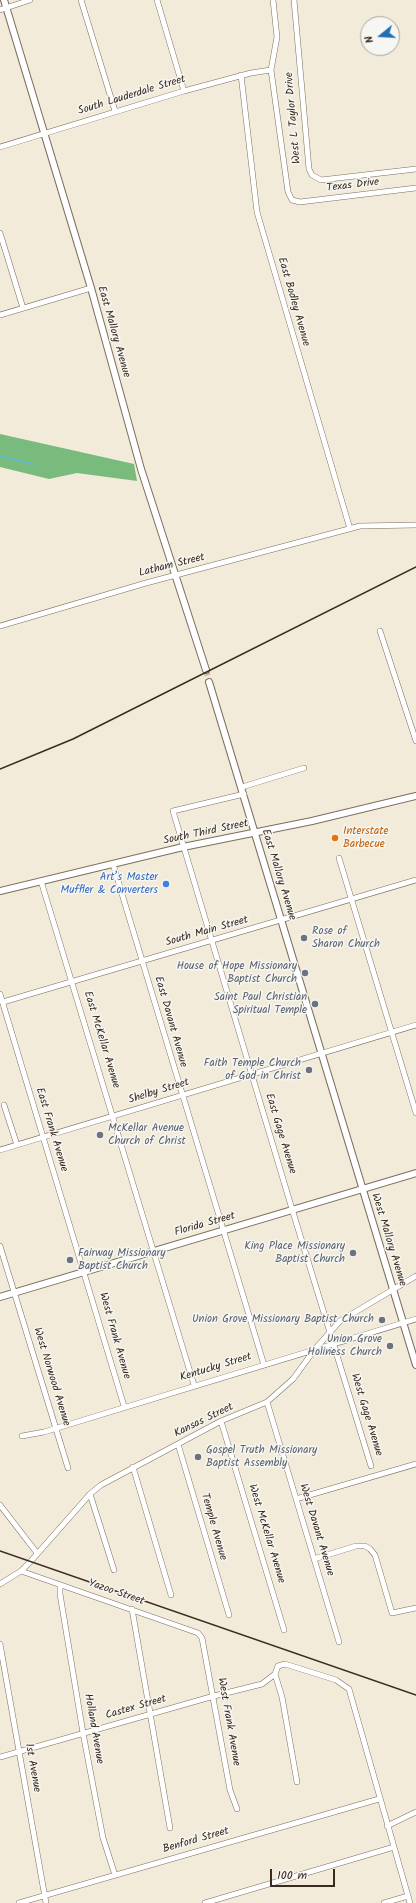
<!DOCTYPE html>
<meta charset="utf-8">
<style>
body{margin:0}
#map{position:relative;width:416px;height:1903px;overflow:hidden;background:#f2ebd9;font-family:Kalam,sans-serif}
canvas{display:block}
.north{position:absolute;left:360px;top:16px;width:40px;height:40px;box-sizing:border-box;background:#f6f6f2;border:1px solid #aba49d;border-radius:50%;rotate:252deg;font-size:11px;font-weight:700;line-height:16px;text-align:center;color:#3b2a1e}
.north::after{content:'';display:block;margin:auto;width:14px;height:18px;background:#1f6fb2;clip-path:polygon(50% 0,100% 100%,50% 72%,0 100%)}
.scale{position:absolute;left:270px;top:1869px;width:65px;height:18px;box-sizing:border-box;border:2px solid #3b2a1e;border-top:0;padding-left:5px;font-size:12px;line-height:14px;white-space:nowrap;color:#3b2a1e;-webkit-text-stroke:3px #f6f6f2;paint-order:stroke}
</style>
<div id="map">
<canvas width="416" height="1903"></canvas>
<div class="north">N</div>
<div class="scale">100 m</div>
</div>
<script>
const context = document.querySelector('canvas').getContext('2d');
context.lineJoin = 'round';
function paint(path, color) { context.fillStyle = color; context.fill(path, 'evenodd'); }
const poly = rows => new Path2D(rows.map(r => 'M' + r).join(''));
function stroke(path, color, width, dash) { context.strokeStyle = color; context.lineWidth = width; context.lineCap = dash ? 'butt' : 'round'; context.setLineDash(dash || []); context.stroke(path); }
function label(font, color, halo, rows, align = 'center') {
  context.font = font + ' Kalam,sans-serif'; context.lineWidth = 3; context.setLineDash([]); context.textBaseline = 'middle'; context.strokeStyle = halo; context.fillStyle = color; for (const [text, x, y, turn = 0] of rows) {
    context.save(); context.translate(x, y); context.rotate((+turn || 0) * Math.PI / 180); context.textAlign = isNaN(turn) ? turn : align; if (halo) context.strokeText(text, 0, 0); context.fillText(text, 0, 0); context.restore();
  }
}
paint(poly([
 [0,434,134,464,137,481,77,473,49,479,0,467]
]), '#79bb7d');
stroke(poly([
 [0,456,32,464]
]), '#5abad8', 1.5);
stroke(poly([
 [206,670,209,682]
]), '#cdc4b4', 6, [6, 3]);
const minor = poly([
 [81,0,115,111],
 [157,0,184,91],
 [273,0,277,37,271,70,288,192,292,200,300,202,416,188],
 [294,0,309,169,312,175,321,180,416,169],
 [0,10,30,0],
 [241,75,257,212,350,529],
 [0,147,184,91,251,73,271,70],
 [0,233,23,308],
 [0,315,91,288],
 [0,626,146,583,360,526,416,525],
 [380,631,416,741],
 [242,787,304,768],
 [244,794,173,811,292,1209,371,1466],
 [339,858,416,1113],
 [113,864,264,1365],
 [41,881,194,1385],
 [0,994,124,1406],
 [3,1002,416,880],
 [4,1105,17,1145],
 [0,1150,416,1025],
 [0,1246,68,1468],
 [267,1402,339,1642],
 [221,1421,284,1630],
 [22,1436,44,1432,416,1319],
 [178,1444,229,1615],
 [133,1467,171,1595],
 [90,1494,114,1570],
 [296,1499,416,1464],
 [0,1505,37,1553],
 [314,1559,356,1546,365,1546,370,1549,375,1555,392,1613,416,1608],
 [21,1571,198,1633,202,1638,230,1790,237,1809],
 [0,1584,21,1571,31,1561,90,1494,101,1485,221,1421,267,1402,293,1379,315,1349,340,1321,416,1276],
 [60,1585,60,1594,83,1733,103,1838,115,1875],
 [132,1609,170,1828],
 [0,1644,46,1903],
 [0,1757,214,1696,262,1684,275,1674],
 [297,1782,282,1697,275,1674,278,1666,285,1664,336,1680,349,1689,410,1903],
 [387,1826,416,1812],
 [19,1903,379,1799],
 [205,1903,394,1847],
 [384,1903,408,1896]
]);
const major = poly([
 [4,0,91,288,141,469,206,670],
 [209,682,416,1365],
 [0,891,183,847,312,821,416,796],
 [0,1297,416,1173]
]);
stroke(minor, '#7b6e5f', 6);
stroke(major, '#7b6e5f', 8);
stroke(minor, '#fff', 5);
stroke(major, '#fff', 6);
stroke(poly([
 [0,769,73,739,416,567],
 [0,1551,416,1695]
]), '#3b2a1e', 1.5);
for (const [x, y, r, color] of [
 [335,838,4,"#e8710a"],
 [166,884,4,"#3f7fe0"],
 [304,938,4,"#6b7280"],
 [305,973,4,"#6b7280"],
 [315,1004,4,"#6b7280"],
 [309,1070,4,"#6b7280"],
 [100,1135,4,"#6b7280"],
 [353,1253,4,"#6b7280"],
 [70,1260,4,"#6b7280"],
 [382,1320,4,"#6b7280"],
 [390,1346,4,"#6b7280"],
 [198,1457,4,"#6b7280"]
]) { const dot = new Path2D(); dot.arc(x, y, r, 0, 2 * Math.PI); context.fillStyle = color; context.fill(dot); stroke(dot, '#f6f6f2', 1.5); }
label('11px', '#3b2a1e', '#f6f6f2', [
 ["South Lauderdale Street",132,96,-17],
 ["West L Taylor Drive",294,118,-95],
 ["Texas Drive",353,186,-7],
 ["East Bodley Avenue",293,302,74],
 ["East Mallory Avenue",113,332,74],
 ["Latham Street",172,566,-14],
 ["South Third Street",206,833,-12],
 ["East Mallory Avenue",278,875,73],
 ["South Main Street",207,932,-16],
 ["East Davant Avenue",170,1022,74],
 ["East McKellar Avenue",101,1040,73],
 ["Shelby Street",159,1092,-17],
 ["East Frank Avenue",51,1130,73],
 ["East Gage Avenue",280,1134,73],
 ["Florida Street",205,1225,-16],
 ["West Mallory Avenue",388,1240,73],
 ["West Frank Avenue",114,1336,74],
 ["Kentucky Street",216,1368,-17],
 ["West Norwood Avenue",51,1377,73],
 ["West Gage Avenue",366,1415,73],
 ["Kansas Street",204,1421,-26],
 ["Temple Avenue",213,1527,74],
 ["West Davant Avenue",316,1530,73],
 ["West McKellar Avenue",266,1534,73],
 ["Yazoo Street",116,1593,19],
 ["Castex Street",136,1708,-16],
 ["West Frank Avenue",228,1722,80],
 ["Holland Avenue",93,1729,80],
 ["1st Avenue",32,1768,80],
 ["Benford Street",196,1841,-16]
]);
label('11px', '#c56008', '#f6f6f2', [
 ["Interstate",343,832],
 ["Barbecue",343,845]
], 'left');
label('11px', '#366cbe', '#f6f6f2', [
 ["Art’s Master",158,878],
 ["Muffler & Converters",158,891]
], 'right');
label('11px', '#5b616d', '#f6f6f2', [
 ["Rose of",312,932,"left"],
 ["Sharon Church",312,945,"left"],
 ["House of Hope Missionary",297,967],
 ["Baptist Church",297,980],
 ["Saint Paul Christian",307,998],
 ["Spiritual Temple",307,1011],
 ["Faith Temple Church",301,1064],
 ["of God in Christ",301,1077],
 ["McKellar Avenue",108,1129,"left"],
 ["Church of Christ",108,1142,"left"],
 ["King Place Missionary",345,1247],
 ["Baptist Church",345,1260],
 ["Fairway Missionary",78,1254,"left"],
 ["Baptist Church",78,1267,"left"],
 ["Union Grove Missionary Baptist Church",374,1320],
 ["Union Grove",382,1340],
 ["Holiness Church",382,1353],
 ["Gospel Truth Missionary",206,1451,"left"],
 ["Baptist Assembly",206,1464,"left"]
], 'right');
</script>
